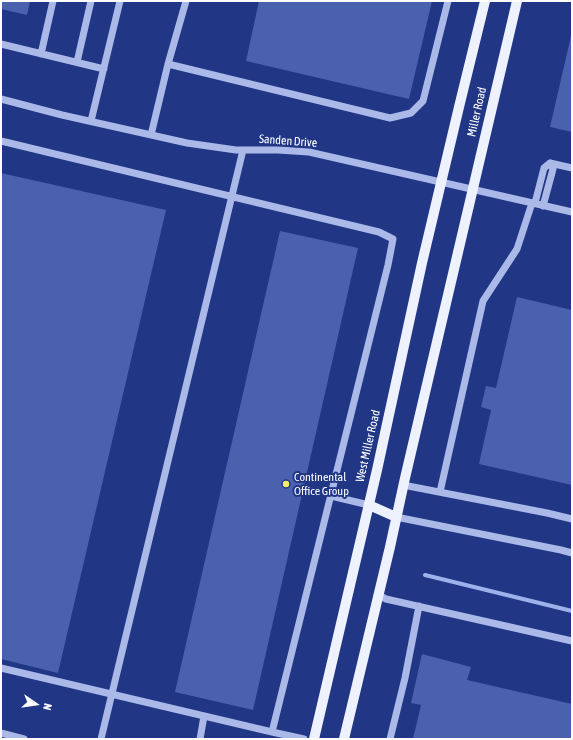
<!DOCTYPE html>
<style>
body{margin:0}
#map{position:relative;width:573px;height:740px;overflow:hidden;background:#213786;font-family:"Asap Condensed",sans-serif}
canvas{display:block}
.frame{position:absolute;inset:0;border:2px solid #fff;pointer-events:none}
.north{position:absolute;left:16px;top:684px;width:40px;height:40px;-webkit-text-stroke:3px #213786;paint-order:stroke;rotate:103deg;font-size:11px;font-weight:700;line-height:16px;text-align:center;color:#fff}
.north::after{content:'';display:block;margin:auto;width:14px;height:18px;background:#fff;clip-path:polygon(50% 0,100% 100%,50% 72%,0 100%)}
</style>
<div id="map">
<canvas width="573" height="740"></canvas>
<div class="frame"></div>
<div class="north">N</div>
</div>
<script>
const context = document.querySelector('canvas').getContext('2d');
context.lineJoin = 'round';
const poly = rows => new Path2D(rows.map(r => 'M' + r).join(''));
function stroke(path, color, width, dash) { context.strokeStyle = color; context.lineWidth = width; context.lineCap = dash ? 'butt' : 'round'; context.setLineDash(dash || []); context.stroke(path); }
function paint(path, color) { context.fillStyle = color; context.fill(path, 'evenodd'); }
function label(font, color, halo, rows, align = 'center') {
  context.font = font + ' "Asap Condensed",sans-serif'; context.lineWidth = 4; context.setLineDash([]); context.textBaseline = 'middle'; context.strokeStyle = halo; context.fillStyle = color; for (const [text, x, y, turn = 0] of rows) {
    context.save(); context.translate(x, y); context.rotate((+turn || 0) * Math.PI / 180); context.textAlign = isNaN(turn) ? turn : align; if (halo) context.strokeText(text, 0, 0); context.fillText(text, 0, 0); context.restore();
  }
}
stroke(poly([
 [425,575,572,611]
]), '#9fb1eb', 4);
paint(poly([
 [1,1,30,1,27,15,1,9],
 [259,1,432,1,409,99,246,61],
 [571,36,572,36,572,132,550,127],
 [1,173,166,210,58,673,1,659],
 [280,231,358,248,253,710,175,692],
 [517,297,572,310,572,485,479,464,491,410,481,407,486,386,496,388],
 [422,654,471,667,467,680,572,704,572,739,413,739,421,705,411,703]
]), '#4a61ae');
stroke(poly([
 [1,44,104,69],
 [41,54,53,1],
 [77,62,91,1],
 [168,64,186,1],
 [1,99,62,115,187,143,236,150,278,150,309,152,572,212],
 [91,121,120,1],
 [151,135,168,64,390,118,411,113,423,101,448,1],
 [1,141,379,232,393,239,388,265,272,732,304,739],
 [535,203,544,168,550,163,572,168],
 [543,206,553,169,550,163],
 [403,485,547,513,572,519],
 [440,492,483,301,517,249,532,203],
 [331,496,369,505],
 [396,517,561,550,572,553],
 [378,595,386,599,572,641],
 [1,668,272,732],
 [1,733,24,739],
 [101,739,243,150],
 [200,739,204,716],
 [390,739,405,678,419,606]
]), '#abb9e9', 7);
stroke(poly([
 [369,505,396,517],
 [314,739,377,470,422,263,459,107,485,1],
 [344,739,390,547,405,478,517,1]
]), '#eef1fe', 10);
for (const [x, y, r, color] of [
 [286,484,4,"#f6ed6c"]
]) { const dot = new Path2D(); dot.arc(x, y, r, 0, 2 * Math.PI); context.fillStyle = color; context.fill(dot); stroke(dot, '#213786', 1.5); }
label('12px', '#fff', '#213786', [
 ["Miller Road",477,112,-77],
 ["Sanden Drive",288,141,4],
 ["West Miller Road",368,446,-77]
]);
label('12px', '#fff', '#213786', [
 ["Continental",294,477],
 ["Office Group",294,491]
], 'left');
</script>
